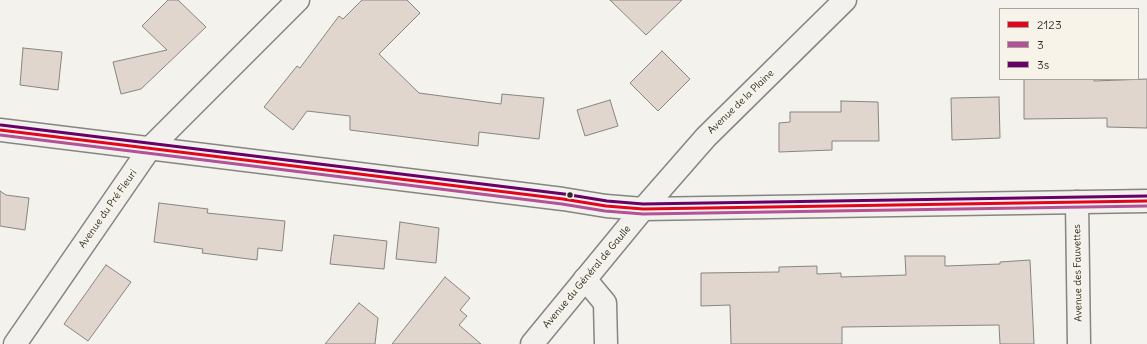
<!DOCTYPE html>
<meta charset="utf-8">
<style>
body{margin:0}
#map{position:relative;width:1147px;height:344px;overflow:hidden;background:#f4f2ec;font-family:Delius,sans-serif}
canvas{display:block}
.legend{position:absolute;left:999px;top:8px;width:140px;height:72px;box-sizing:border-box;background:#f7f3e8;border:1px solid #a5a39c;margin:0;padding:5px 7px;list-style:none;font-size:12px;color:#2b2b2b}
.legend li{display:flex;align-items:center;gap:8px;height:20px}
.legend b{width:20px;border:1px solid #a5a39c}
</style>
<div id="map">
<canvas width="1147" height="344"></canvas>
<ul class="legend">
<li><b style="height:5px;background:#e3051c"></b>2123</li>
<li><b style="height:5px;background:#b25397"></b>3</li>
<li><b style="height:5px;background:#680068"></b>3s</li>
</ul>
</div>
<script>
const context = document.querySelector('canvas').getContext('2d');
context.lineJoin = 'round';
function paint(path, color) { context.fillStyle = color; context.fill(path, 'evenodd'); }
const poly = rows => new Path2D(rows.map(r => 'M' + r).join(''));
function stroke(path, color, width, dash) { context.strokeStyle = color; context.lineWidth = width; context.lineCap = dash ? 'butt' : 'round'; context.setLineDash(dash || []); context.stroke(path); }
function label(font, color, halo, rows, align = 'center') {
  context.font = font + ' Delius,sans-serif'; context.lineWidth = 4; context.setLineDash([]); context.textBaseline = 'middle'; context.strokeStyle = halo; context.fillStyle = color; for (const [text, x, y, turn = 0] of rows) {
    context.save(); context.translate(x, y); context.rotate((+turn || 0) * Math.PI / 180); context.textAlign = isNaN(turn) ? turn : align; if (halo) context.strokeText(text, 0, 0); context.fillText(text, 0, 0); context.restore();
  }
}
const building = poly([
 [168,0,178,0,206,27,141,89,121,94,113,62,167,50,142,26,168,0],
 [362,0,407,0,420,13,379,54,419,93,501,104,502,94,544,98,539,139,479,132,478,146,350,130,350,116,307,111,293,130,264,107,297,66,300,68,339,16,343,19,362,0],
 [610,0,682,0,646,35,610,0],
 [23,48,62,52,58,90,20,85,23,48],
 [662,51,690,79,658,111,630,83,662,51],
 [1024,79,1094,79,1094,81,1147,79,1147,128,1107,127,1107,118,1024,119,1024,79],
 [999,97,1000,138,952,140,951,98,999,97],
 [610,100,618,126,585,136,577,110,610,100],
 [841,101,878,102,879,141,832,141,832,150,779,152,779,123,790,122,790,112,841,112,841,101],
 [0,191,6,195,29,198,25,230,0,226,0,191],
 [159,203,208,209,207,213,285,221,282,251,258,248,257,260,202,253,203,249,154,242,159,203],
 [400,222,439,228,436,263,396,259,400,222],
 [334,235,387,241,384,269,330,264,334,235],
 [905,256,945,256,945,266,1000,264,1000,262,1030,260,1034,344,1000,344,999,325,842,327,842,344,731,344,730,305,701,306,701,273,779,272,779,267,817,266,817,274,841,273,841,277,906,275,905,256],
 [106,265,131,282,88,341,64,324,106,265],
 [445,277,470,298,460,310,467,316,459,325,481,344,392,344,445,277],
 [359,303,378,318,375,344,325,344,359,303]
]);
paint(building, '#e0d6cd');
stroke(building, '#858582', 1);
const street = poly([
 [1077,202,1079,344],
 [643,209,706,137,845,0],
 [585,279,605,303,606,344],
 [15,344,150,148,298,0]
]);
const secondary = poly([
 [0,130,563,199,606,206,643,209,1147,201],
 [532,344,643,209]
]);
stroke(street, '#858582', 25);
stroke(secondary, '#858582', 25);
stroke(street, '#f2f1ed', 22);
stroke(secondary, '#f2f1ed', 22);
stroke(poly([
 [0,130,563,199,606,206,643,209,1147,201]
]), '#e3051c', 3);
stroke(poly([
 [0,135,562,204,605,211,643,214,1147,206]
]), '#b25397', 3);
stroke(poly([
 [1,125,564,194,607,201,643,204,1147,196]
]), '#680068', 3);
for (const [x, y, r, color] of [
 [570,195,3.5,"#2b2b2b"]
]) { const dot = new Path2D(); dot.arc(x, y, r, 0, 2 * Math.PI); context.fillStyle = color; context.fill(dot); stroke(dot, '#f7f3e8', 1.5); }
label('10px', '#2b2b2b', '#f7f3e8', [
 ["Avenue de la Plaine",741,102,-44],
 ["Avenue du Pré Fleuri",108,209,-55],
 ["Avenue des Fauvettes",1078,273,-91],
 ["Avenue du Général de Gaulle",587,277,-50]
]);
</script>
